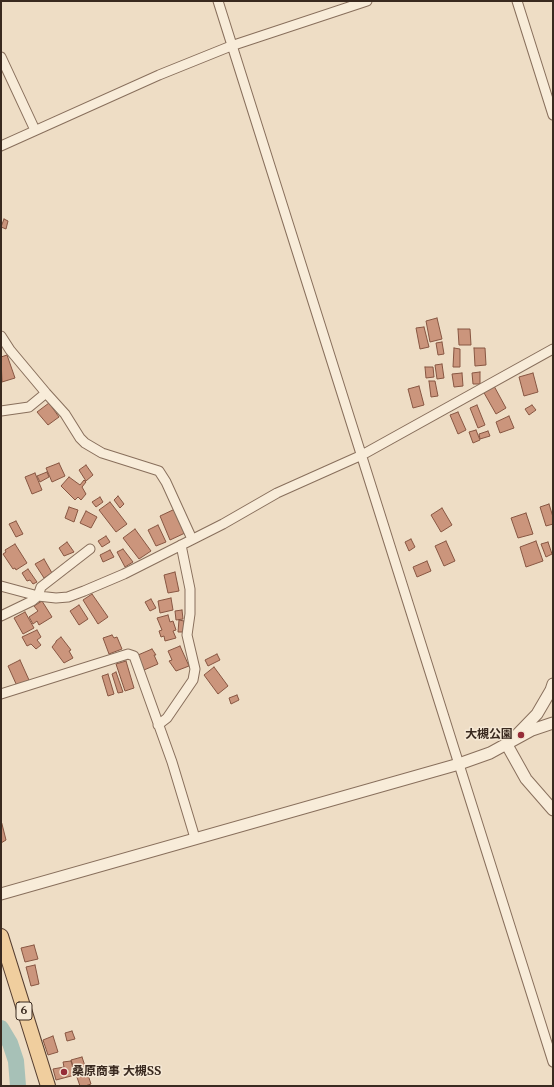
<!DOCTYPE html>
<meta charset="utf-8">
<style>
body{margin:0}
#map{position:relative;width:554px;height:1087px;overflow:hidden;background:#eeddc5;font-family:Merriweather,serif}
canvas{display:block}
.frame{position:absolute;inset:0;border:2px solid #39291f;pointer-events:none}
</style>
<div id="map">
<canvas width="554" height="1087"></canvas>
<div class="frame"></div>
</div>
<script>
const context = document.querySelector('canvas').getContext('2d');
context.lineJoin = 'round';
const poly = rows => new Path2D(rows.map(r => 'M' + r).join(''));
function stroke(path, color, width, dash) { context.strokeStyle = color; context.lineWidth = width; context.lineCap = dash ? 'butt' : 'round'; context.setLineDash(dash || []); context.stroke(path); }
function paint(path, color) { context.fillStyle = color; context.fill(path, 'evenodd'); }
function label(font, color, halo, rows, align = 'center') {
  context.font = font + ' Merriweather,"Noto Sans JP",serif'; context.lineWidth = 3; context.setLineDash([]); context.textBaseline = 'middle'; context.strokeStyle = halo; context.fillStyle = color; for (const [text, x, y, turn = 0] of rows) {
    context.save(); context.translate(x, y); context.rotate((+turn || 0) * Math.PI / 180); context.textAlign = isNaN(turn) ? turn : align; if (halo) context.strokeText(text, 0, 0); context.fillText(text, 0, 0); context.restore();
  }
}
stroke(poly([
 [1,1028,10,1043,16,1061,18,1086]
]), '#a7c1b7', 16);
const building = poly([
 [4,219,8,221,6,229,1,227,4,219],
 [437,318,442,339,430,342,426,321,437,318],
 [424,327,429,347,420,349,416,328,424,327],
 [458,329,470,329,471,345,459,345,458,329],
 [442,342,444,354,438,355,436,343,442,342],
 [454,348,460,349,460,367,453,367,454,348],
 [474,348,485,348,486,365,475,366,474,348],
 [7,355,15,378,2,382,1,357,7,355],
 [442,364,444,378,437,379,435,365,442,364],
 [425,367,433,367,434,377,426,378,425,367],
 [480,372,480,384,473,384,472,373,480,372],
 [462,373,463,386,454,387,452,374,462,373],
 [533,373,538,392,524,396,519,377,533,373],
 [429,381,435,381,438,396,431,397,429,381],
 [419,386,424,405,413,408,408,389,419,386],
 [494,386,506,408,496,414,483,391,494,386],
 [49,403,59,417,48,425,37,412,49,403],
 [477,405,485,425,478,428,470,408,477,405],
 [532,405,536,410,529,415,525,409,532,405],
 [458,412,466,430,458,434,450,415,458,412],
 [509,416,514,428,500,433,496,422,509,416],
 [476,430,480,440,473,443,469,432,476,430],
 [488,431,490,436,480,439,479,434,488,431],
 [59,463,65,476,52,482,46,468,59,463],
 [86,465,93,475,86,481,79,470,86,465],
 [47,472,49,477,40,482,37,476,47,472],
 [35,473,42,490,32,494,25,477,35,473],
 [69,477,80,485,84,480,86,482,82,487,86,494,81,500,78,497,75,500,61,486,69,477],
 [118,496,124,504,120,508,114,500,118,496],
 [100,497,103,502,96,507,92,502,100,497],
 [110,502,127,524,116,532,99,510,110,502],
 [549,504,553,517,553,524,546,526,540,507,549,504],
 [69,507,78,510,74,522,65,518,69,507],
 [442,508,452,525,441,532,431,515,442,508],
 [175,509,185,533,170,540,160,516,175,509],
 [86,511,97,517,91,528,80,523,86,511],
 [526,513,533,534,518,538,511,518,526,513],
 [16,521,23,534,16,537,9,524,16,521],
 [158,525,166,542,156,546,148,530,158,525],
 [135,529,151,551,139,559,123,538,135,529],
 [106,536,110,542,102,547,98,541,106,536],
 [411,539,415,547,409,551,405,542,411,539],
 [446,541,455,561,444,566,435,546,446,541],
 [536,541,543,561,526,567,520,547,536,541],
 [67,542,74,552,64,556,59,548,67,542],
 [548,542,552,554,546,557,541,544,548,542],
 [15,544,27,563,16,570,15,568,13,569,3,554,6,552,5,550,15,544],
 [123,549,133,562,125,567,117,552,123,549],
 [110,550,114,557,103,562,100,555,110,550],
 [44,559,52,573,44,578,35,564,44,559],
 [427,561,431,571,417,577,413,567,427,561],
 [28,569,37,582,33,584,30,580,27,581,22,573,28,569],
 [175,572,179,591,168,593,164,575,175,572],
 [92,594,108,617,98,624,83,600,92,594],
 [171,598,173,610,160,613,158,601,171,598],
 [151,599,156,608,150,611,145,602,151,599],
 [42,601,52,617,39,625,37,621,33,624,29,617,38,611,34,606,42,601],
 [79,605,88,619,79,625,70,611,79,605],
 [182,610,183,619,176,620,175,611,182,610],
 [25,612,34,628,23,634,14,618,25,612],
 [168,615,170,622,173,621,176,630,173,631,176,638,165,641,164,636,161,637,159,631,162,630,157,618,168,615],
 [179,620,184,621,183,632,178,632,179,620],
 [37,630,41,637,37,640,41,645,36,649,31,644,27,646,22,637,37,630],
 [112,635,114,638,117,637,122,649,109,654,103,638,112,635],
 [61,637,71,650,69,651,73,658,64,663,52,647,56,642,56,641,61,637],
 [180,646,189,666,176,671,169,661,172,660,168,651,180,646],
 [152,649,156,655,154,655,158,664,144,670,138,655,152,649],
 [217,654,220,660,208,666,205,660,217,654],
 [20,660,29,680,17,686,8,666,20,660],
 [126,661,134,688,125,691,116,664,126,661],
 [214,667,228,686,218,694,204,675,214,667],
 [116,672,123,692,118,693,112,674,116,672],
 [108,674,114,694,108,696,102,676,108,674],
 [237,695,239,700,231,704,229,698,237,695],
 [2,824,6,840,1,843,1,825,2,824],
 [34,945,38,959,25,962,21,948,34,945],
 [35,965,39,984,31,986,26,967,35,965],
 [72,1031,75,1039,67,1041,65,1033,72,1031],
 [53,1036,58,1052,48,1055,43,1040,53,1036],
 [82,1057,91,1084,85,1086,80,1086,71,1060,82,1057],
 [71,1061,75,1075,56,1080,53,1069,64,1067,63,1062,71,1061]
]);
paint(building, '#cb957c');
stroke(building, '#875642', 1);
const minor = poly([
 [218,1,553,1062],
 [517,1,553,115],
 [1,57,35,130],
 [1,146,159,75,231,46,367,1],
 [1,336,10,350,46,393,65,414,80,438,85,443,102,453,159,471,166,482,192,539],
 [1,411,29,407,46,393],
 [1,586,38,596,56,598,68,597,84,591,124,574,223,524,277,493,362,455,553,349],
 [1,616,32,601,38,596,41,587,90,549],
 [1,694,128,654,134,656,172,762,195,838],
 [158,725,167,718,193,680,195,669,187,635,190,614,190,589,181,545]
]);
const tertiary = poly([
 [553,684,551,690,537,714,507,745,526,779,553,810],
 [1,894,459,764,490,753,532,730,553,723]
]);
const primary = poly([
 [1,936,48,1086]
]);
stroke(minor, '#886f5c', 11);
stroke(tertiary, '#886f5c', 13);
stroke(primary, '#563e30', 16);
stroke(minor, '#f8ecd9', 9);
stroke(tertiary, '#f8ecd9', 11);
stroke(primary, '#f0ce9e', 14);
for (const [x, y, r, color] of [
 [521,735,4,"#962d38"],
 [64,1072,4,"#962d38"]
]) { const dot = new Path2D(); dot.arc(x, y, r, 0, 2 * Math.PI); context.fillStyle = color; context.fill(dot); stroke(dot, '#f5e8d5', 1.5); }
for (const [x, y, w] of [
 [24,1011,16]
]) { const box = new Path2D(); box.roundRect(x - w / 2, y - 9, w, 18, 3); context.fillStyle = '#f5e8d5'; context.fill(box); stroke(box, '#39291f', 1); }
label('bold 11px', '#39291f', null, [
 ["6",24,1011]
]);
label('bold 12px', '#39291f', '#f5e8d5', [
 ["大槻公園",513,735],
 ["桑原商事 大槻SS",72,1072,"left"]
], 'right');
</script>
